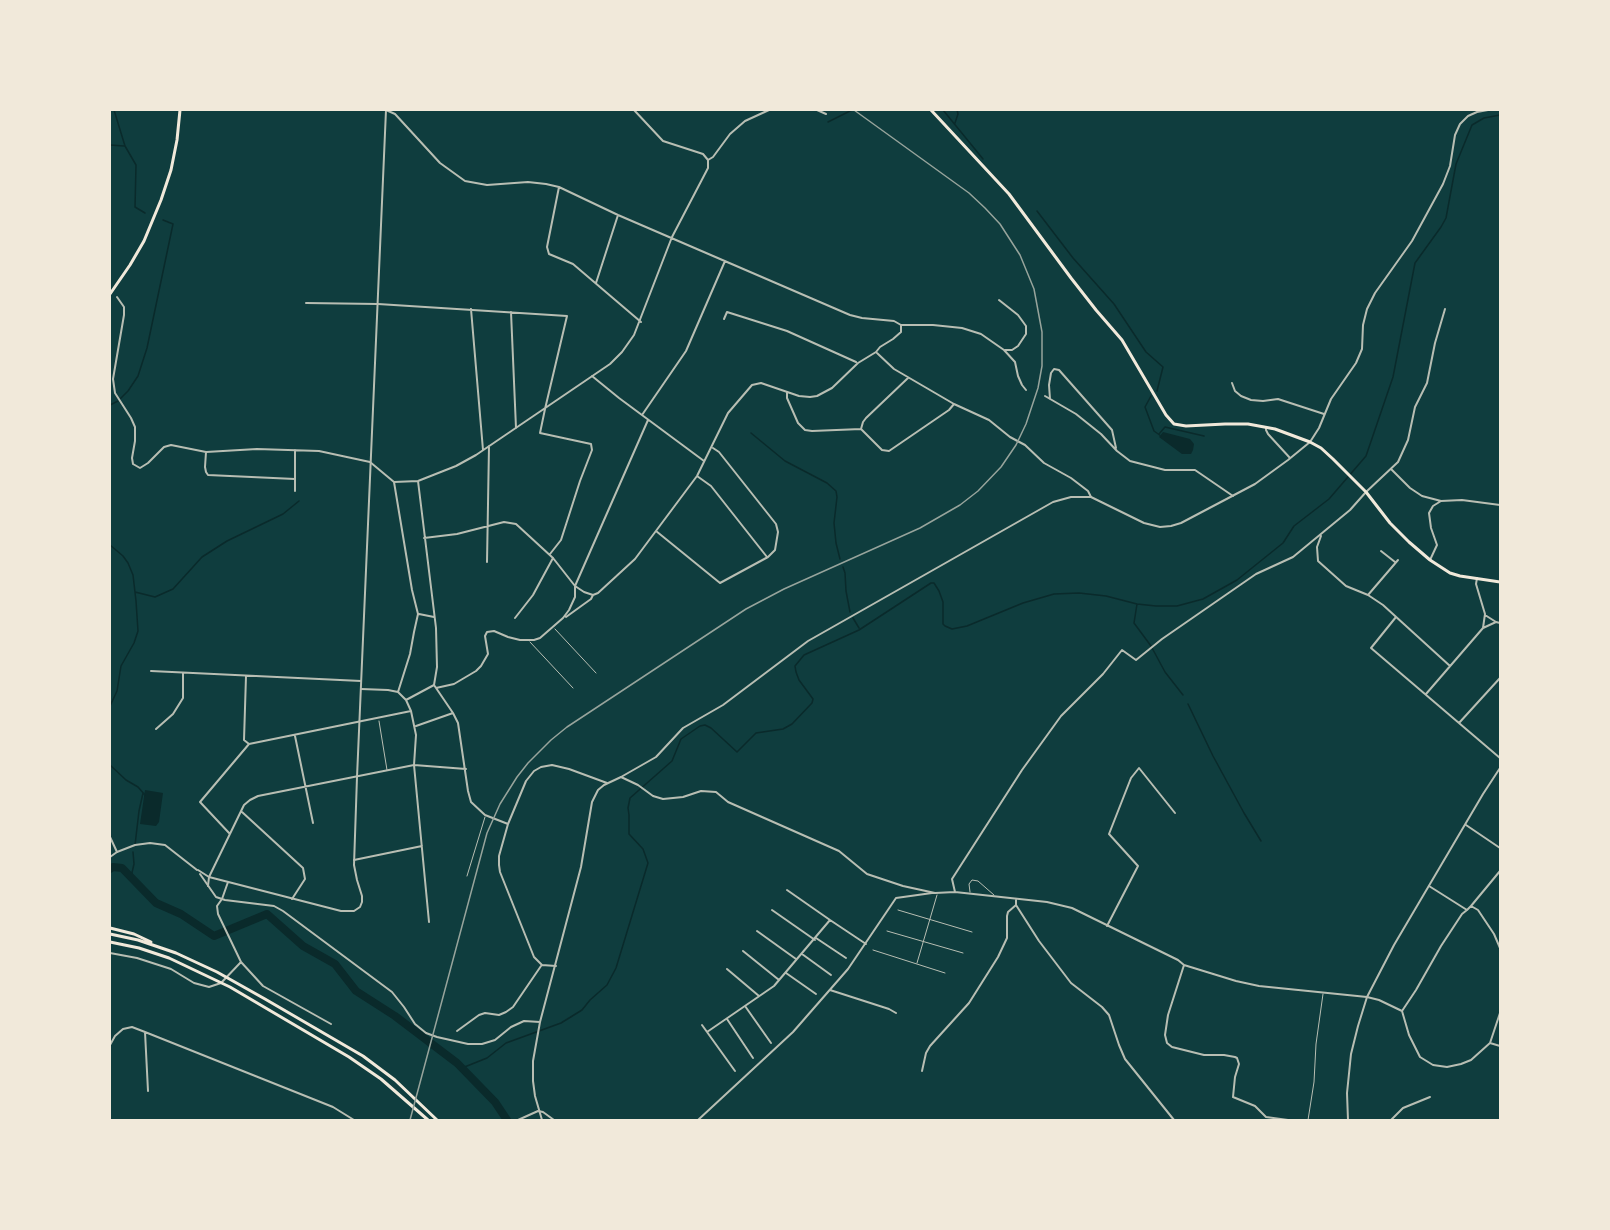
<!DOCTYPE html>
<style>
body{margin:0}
#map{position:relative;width:1610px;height:1230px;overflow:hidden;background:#0f3d3e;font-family:Roboto,sans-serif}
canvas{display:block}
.frame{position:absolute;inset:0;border:111px solid #f1e9da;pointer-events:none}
</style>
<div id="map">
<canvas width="1610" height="1230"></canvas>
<div class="frame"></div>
</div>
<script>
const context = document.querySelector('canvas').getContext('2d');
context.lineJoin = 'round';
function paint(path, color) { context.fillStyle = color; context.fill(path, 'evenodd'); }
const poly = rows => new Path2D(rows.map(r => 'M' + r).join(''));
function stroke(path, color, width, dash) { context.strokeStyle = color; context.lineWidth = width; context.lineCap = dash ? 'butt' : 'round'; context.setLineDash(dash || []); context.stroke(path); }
paint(poly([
 [1163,432,1190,439,1194,444,1193,450,1191,454,1182,454,1159,437],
 [145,790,163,793,159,822,156,826,140,824]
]), '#0a2a2b');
stroke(poly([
 [114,110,125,146,136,165,135,207,145,213],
 [943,110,983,159],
 [828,122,852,110],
 [955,123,958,114,957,110],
 [110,145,124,146],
 [1037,211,1073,258,1114,304,1146,352,1163,367,1157,391],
 [1151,396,1145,407,1154,431,1161,436],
 [120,399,128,391,138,376,147,348,173,224,163,220],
 [110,405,118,401],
 [751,433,785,461,827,483,836,491,837,497,834,523,836,543,840,559],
 [1159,434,1165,427,1204,436],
 [110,545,123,556,128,563,133,575,136,601,138,631,134,643,121,666,117,691,110,706],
 [843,567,845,573,846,591,850,612],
 [135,592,155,597,173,589,202,557,227,541,283,514,299,501],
 [1137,604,1134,623,1151,646,1165,672,1183,695],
 [853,618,859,628],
 [1188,704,1213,756,1244,813,1261,841],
 [110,765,126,780,138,787,145,795],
 [135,845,139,811,143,793],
 [131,877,134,864,133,852],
 [462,1068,487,1058,506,1043,561,1023,582,1010,590,1000,607,985,616,968,648,863,643,849,629,834,629,815,628,808,630,798,672,761,681,739,700,726,705,725,711,728,737,752,756,733,783,729,792,724,812,703,813,699,799,680,796,672,795,666,804,655,859,630,931,583,934,583,939,591,943,602,943,624,945,626,952,629,967,626,1023,603,1054,594,1079,593,1106,596,1137,604,1156,606,1177,606,1203,599,1237,580,1283,543,1294,526,1329,499,1366,456,1393,377,1415,263,1441,227,1446,218,1456,164,1472,125,1484,118,1500,115]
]), '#0a2a2b', 1.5);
stroke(poly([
 [110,869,113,867,122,868,156,903,181,914,214,936,267,914,303,946,335,964,356,991,395,1016,457,1063,495,1102,507,1120]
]), '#0a2a2b', 8);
stroke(poly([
 [555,629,596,673],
 [530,642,573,688],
 [379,721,387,770],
 [467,876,485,817],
 [970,892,969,884,972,880,978,881,994,895],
 [898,910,972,932],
 [887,931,963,953],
 [873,950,945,973],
 [917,963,937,895],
 [1308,1120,1314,1082,1316,1044,1323,994]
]), '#b8beb3', 1);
stroke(poly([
 [386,110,395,114,440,163,465,181,487,185,528,182,546,184,559,187,618,215,850,315,862,318,894,321,901,325],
 [817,110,826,114],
 [708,160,713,157,730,134,745,121,769,110],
 [559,187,547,247,549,254,573,264,641,322],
 [596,283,618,215],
 [117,297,124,307,124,315,113,379,115,393,131,418,135,427,135,441,132,458,133,464,140,468,148,463,164,447,171,445,206,452,257,449,319,451,370,462,394,482,412,590,418,614,414,632,410,654,398,692],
 [999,300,1018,315,1026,326,1026,334,1018,346,1012,350,1005,350],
 [306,303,378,304,567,316,545,409,540,433,591,444,592,450,580,481,561,540,550,554],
 [471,309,483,450],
 [511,312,516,428],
 [724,319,727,312,787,331,856,362],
 [901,325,933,325,962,328,981,334,1004,350,1015,362,1018,376,1022,385,1026,390],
 [877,353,894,369,954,404,989,420,1010,437,1025,445,1044,463,1071,478,1088,491,1091,497],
 [592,376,619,398,704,461],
 [1232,383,1235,391,1241,396,1251,400,1263,401,1278,399,1324,414],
 [787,393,787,398,798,423,805,430,812,431,861,429],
 [1045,396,1076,414,1101,434,1117,451,1130,461,1165,470,1195,470,1233,496],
 [1050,399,1049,385,1051,373,1054,369,1059,370,1112,430,1116,448],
 [642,415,686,351,725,261],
 [1266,427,1266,430,1268,434,1290,458],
 [861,429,882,450,889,451,949,410,954,404],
 [861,429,863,422,866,418,908,378],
 [206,452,205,467,206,472,208,475,295,479],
 [1391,469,1410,488,1422,496,1441,501,1433,506,1429,513,1431,528,1437,545,1430,560],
 [697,476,711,486,767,557],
 [394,482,418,481,456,466,476,455,610,364,622,352,634,335,672,237,708,168,708,160,703,154,663,141,634,110],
 [295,491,295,450],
 [1441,501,1462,500,1500,505],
 [656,531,720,583,768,557,775,550,778,532,776,524,719,452,713,448],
 [1321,536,1317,547,1318,561,1346,586,1368,595,1383,605,1450,666],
 [424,538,457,534,504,522,516,524,553,558,575,586,648,420],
 [1381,551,1395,562],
 [487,562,489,446],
 [1477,578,1476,584,1485,614,1483,628],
 [1368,595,1398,560],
 [419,614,434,617],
 [1485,615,1496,622,1500,623],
 [566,617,591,599,593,595],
 [1396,617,1371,648,1500,758],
 [515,618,533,595,553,558],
 [151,671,361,681],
 [246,676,244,740,249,744],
 [434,685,453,713,458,723,468,791,471,802,485,815,508,824],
 [436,688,454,684,476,671,481,666,488,654,485,636,487,632,494,631,508,637,520,640,534,640,540,638,563,618,569,610,575,597,575,586,584,592,593,595,598,593,635,559,697,476,728,413,752,385,761,383,799,396,810,397,817,396,832,388,858,363,876,352,880,347,893,339,901,332,901,325],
 [361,689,388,690,398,692,406,700,411,711,416,735,414,765,429,922],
 [1426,694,1483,628,1496,622],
 [406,700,434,685,437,667,436,628,418,481],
 [1459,723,1500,678],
 [416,726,453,713],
 [156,729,173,714,183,698,183,673],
 [295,736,313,823],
 [621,777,638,785,653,796,663,799,683,797,701,791,716,792,728,802,839,851,867,874,903,886,935,893,955,892,1047,902,1072,908,1178,960,1184,965,1236,981,1259,986,1367,997,1379,1000,1402,1011],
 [242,812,303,868,305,879,292,899],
 [1466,825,1500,848],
 [230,834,200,802,249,744,411,711],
 [110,837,117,852],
 [354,860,422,846],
 [208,886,209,877,244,805,250,800,258,796,414,765,466,769],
 [1429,886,1467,910,1471,906,1478,910,1494,934,1500,948],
 [787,890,830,920],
 [955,892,952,879,1022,770,1061,716,1103,674,1122,650,1136,660,1162,639,1256,574,1293,557,1350,510,1366,492,1398,462,1408,440,1415,407,1427,383,1435,343,1445,309],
 [222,899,217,906,218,914,241,962,263,986,331,1024],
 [1016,900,1016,905,1039,941,1071,983,1102,1007,1109,1015,1119,1045,1125,1059,1174,1120],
 [1471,906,1500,871],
 [772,910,815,940],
 [1107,926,1138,866,1109,834,1131,778,1139,768,1175,813],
 [757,931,796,959],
 [816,938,846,958],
 [743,951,779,980],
 [110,953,137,958,171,969,194,983,209,987,221,983,241,962],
 [802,954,831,975],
 [1184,965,1168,1015,1165,1035,1167,1043,1172,1047,1204,1055,1224,1055,1235,1057,1237,1058,1239,1064,1235,1077,1233,1097,1255,1106,1266,1117,1288,1120],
 [556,966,542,965,534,957,500,872,499,865,499,856,508,824,526,781,534,771,541,767,552,765,569,769,607,783],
 [727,969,759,996],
 [786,973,816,994],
 [830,990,889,1009,896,1013],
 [745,1006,771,1043],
 [1402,1011,1409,1035,1420,1057,1433,1065,1447,1067,1461,1064,1471,1060,1490,1043,1500,1013],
 [1402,1011,1416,990,1441,946,1462,914,1467,910],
 [727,1019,753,1058],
 [702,1025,735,1071],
 [457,1031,479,1015,485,1013,499,1015,506,1012,513,1007,541,966],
 [707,1032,774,986,830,920,866,944],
 [1490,1043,1500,1046],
 [110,1045,115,1036,123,1029,132,1027,145,1032],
 [922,1071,926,1053,930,1046,969,1003,998,957,1007,938,1007,916,1008,912,1016,905],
 [148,1091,145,1032,333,1107,354,1120],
 [518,1120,538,1111,543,1112,554,1120],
 [698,1120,793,1032,848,969,896,898,932,893],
 [1391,1120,1403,1108,1430,1097]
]), '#b8beb3', 2);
stroke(poly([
 [110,857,117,852,135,845,150,843,165,845,197,870],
 [198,870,209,877,341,911,354,911,360,907,362,902,362,896,357,880,354,865,357,777,386,110],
 [200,874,216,897,225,900,274,906,283,911,392,992,404,1007,415,1024,426,1033,437,1037,468,1044,482,1044,495,1040,511,1027,524,1021,540,1022],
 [222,899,228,882],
 [542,1120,535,1096,533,1081,533,1061,540,1022,581,867,592,802,598,790,604,785,621,777,656,757,683,728,723,705,808,641,1053,502,1071,497,1091,497,1144,523,1160,527,1171,526,1181,523,1255,484,1288,460,1310,442,1319,428,1331,399,1356,363,1362,349,1363,325,1367,309,1375,293,1412,241,1443,184,1450,166,1455,135,1460,124,1468,116,1477,112,1488,110],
 [1348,1120,1347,1093,1351,1054,1358,1026,1367,997,1394,945,1483,794,1500,768]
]), '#b8beb3', 2);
stroke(poly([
 [931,110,1009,194,1071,278,1096,310,1122,340,1166,415,1174,424,1186,426,1225,424,1248,424,1275,429,1310,442,1321,448,1333,459,1366,492,1390,523,1409,542,1430,560,1450,573,1460,576,1500,582]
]), '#f1e9da', 3);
stroke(poly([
 [110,294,130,265,144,241,161,200,171,170,177,140,180,110]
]), '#f1e9da', 3);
stroke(poly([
 [110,928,134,934,151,942],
 [110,934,138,940,176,953,217,972,265,999,363,1056,395,1080,437,1120],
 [110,942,139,948,169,958,230,987,349,1057,381,1079,428,1120]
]), '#f1e9da', 3);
stroke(poly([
 [410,1120,487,833,500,804,517,777,528,763,551,740,567,727,746,609,784,589,920,528,960,505,978,491,1001,467,1016,445,1026,424,1038,388,1042,366,1042,332,1034,289,1020,255,1000,224,985,208,969,193,854,110]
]), '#97a49c', 1.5);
</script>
